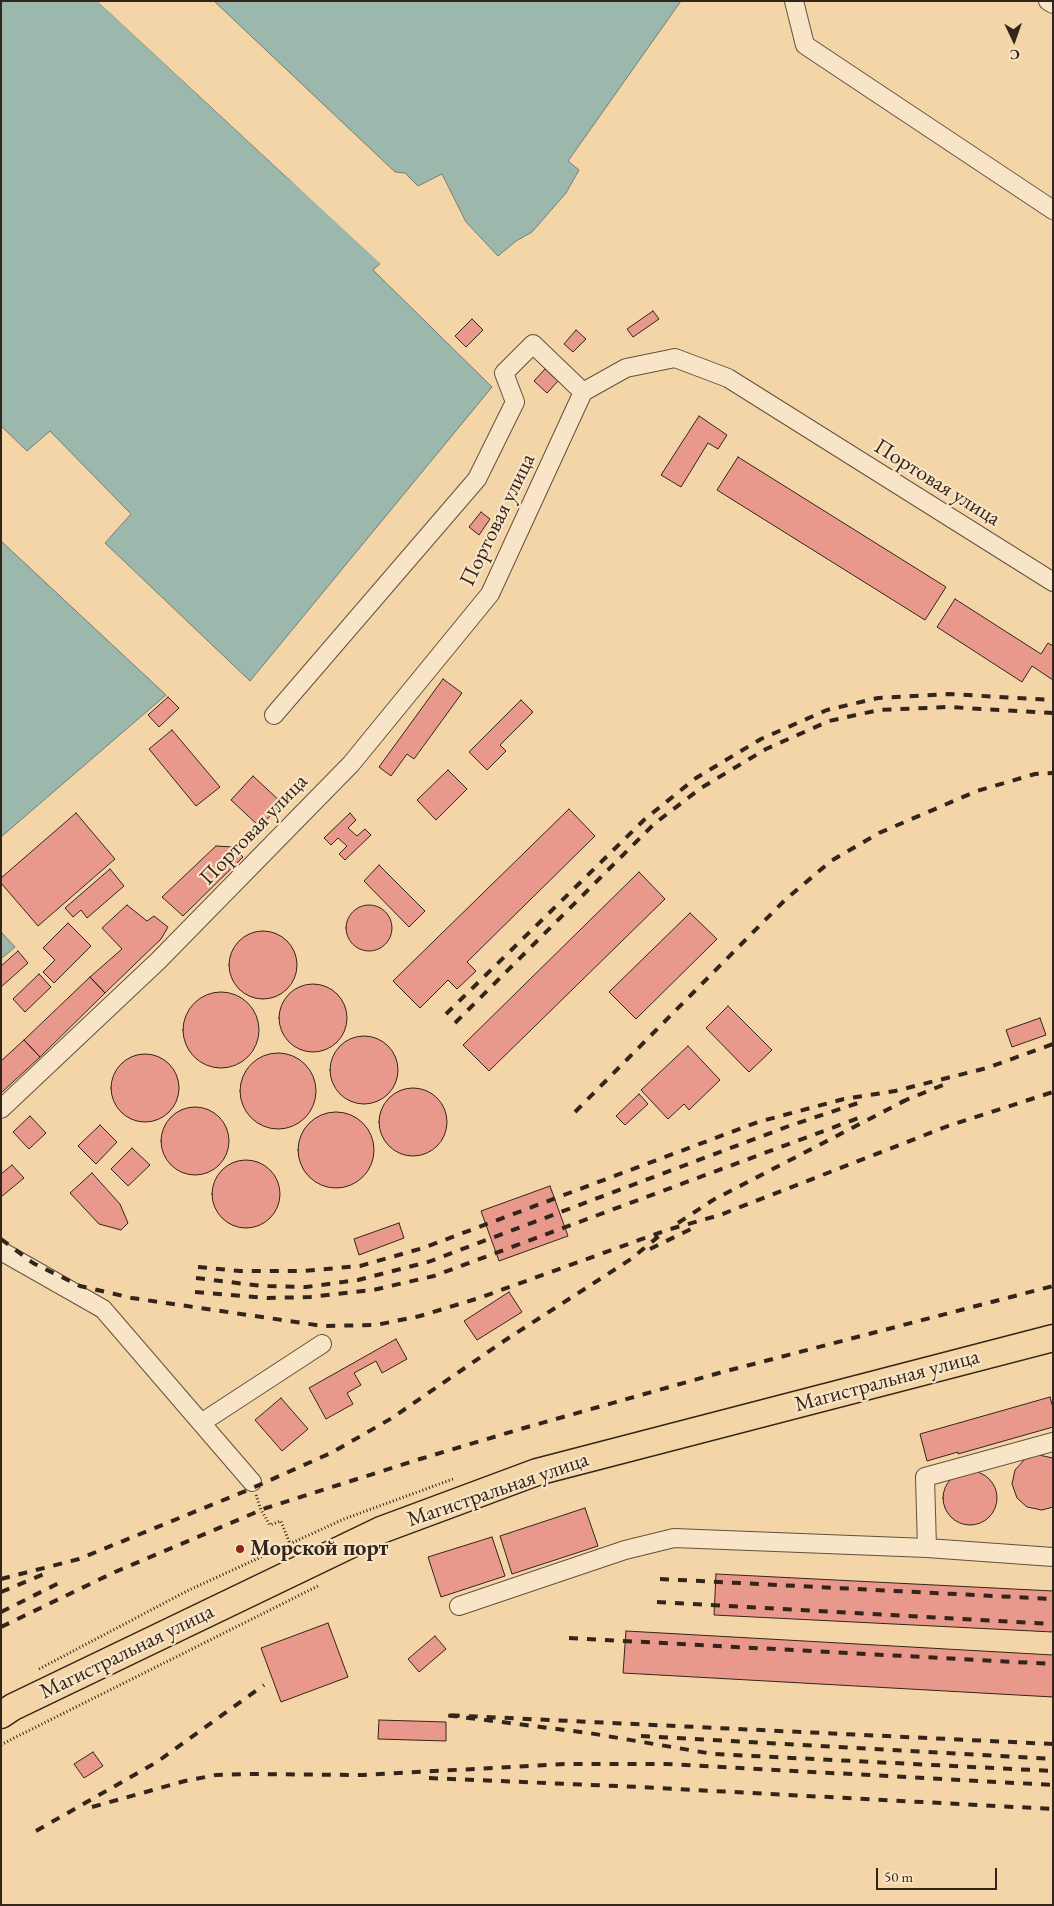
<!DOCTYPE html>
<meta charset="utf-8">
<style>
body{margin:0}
#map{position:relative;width:1054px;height:1906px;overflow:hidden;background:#f4d5a7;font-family:"EB Garamond",serif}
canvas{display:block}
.frame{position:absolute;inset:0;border:2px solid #33251a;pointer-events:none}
.north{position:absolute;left:989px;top:15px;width:50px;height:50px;-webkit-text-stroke:4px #f8e4c6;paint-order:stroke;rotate:177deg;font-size:14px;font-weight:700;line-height:20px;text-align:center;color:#33251a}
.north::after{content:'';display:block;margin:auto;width:18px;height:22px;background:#33251a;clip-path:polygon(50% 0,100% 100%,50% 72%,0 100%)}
.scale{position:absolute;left:876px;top:1868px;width:121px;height:22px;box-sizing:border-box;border:2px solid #33251a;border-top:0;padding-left:6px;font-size:15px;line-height:18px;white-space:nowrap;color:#33251a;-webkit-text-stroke:4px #f8e4c6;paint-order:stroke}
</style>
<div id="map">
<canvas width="1054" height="1906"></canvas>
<div class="frame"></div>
<div class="north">С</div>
<div class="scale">50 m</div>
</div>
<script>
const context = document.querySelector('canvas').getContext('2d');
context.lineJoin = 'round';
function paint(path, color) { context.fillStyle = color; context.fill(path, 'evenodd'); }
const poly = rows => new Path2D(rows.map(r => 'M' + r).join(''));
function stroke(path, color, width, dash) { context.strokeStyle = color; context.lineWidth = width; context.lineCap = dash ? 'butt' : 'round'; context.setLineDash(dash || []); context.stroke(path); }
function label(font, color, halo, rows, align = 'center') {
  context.font = font + ' "EB Garamond",serif'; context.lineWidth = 4.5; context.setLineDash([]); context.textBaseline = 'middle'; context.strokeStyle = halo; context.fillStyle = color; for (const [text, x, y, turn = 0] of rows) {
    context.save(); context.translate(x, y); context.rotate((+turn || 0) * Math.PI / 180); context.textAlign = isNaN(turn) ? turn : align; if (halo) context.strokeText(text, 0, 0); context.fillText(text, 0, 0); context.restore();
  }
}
const water = poly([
 [1,1,97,1,283,174,385,259,373,270,492,387,250,681,105,543,131,514,50,431,27,451,1,426,1,1],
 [214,1,681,1,568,161,579,170,566,193,532,232,516,241,498,256,466,222,442,174,418,186,405,173,395,172,214,1],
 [1,541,166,695,1,837,1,541],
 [1,932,15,947,1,959,1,932]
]);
paint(water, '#9cb8ac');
stroke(water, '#727d72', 1);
paint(poly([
 [97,1,101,1,284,171,307,173,386,257,386,261,382,265]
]), '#f4d5a7');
const building = poly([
 [653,311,659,319,633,337,627,329,653,311],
 [472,319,483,330,466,347,455,336,472,319],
 [576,330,586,339,573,352,564,344,576,330],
 [545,369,558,381,547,393,534,381,545,369],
 [699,416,727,435,718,449,708,443,681,487,661,475,699,416],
 [738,457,946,587,925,620,717,490,738,457],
 [481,512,490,519,479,535,469,527,481,512],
 [955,599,1041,654,1048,643,1053,646,1053,680,1032,666,1022,682,937,627,955,599],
 [443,679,462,693,414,759,407,754,391,776,379,767,443,679],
 [168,697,179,708,159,727,148,715,168,697],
 [521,700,533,712,500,745,506,751,487,770,469,752,521,700],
 [172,730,220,787,196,806,149,749,172,730],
 [448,770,467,789,436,820,417,800,448,770],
 [253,776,282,803,260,827,231,800,253,776],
 [569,809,595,836,467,962,476,971,457,989,448,980,420,1008,393,981,569,809],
 [76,813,115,859,38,926,1,883,1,878,76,813],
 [350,813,356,820,348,828,357,836,365,829,371,835,345,860,339,854,347,846,338,838,331,845,324,838,350,813],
 [216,846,233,847,243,857,183,916,162,897,216,846],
 [379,865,425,911,409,927,364,881,379,865],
 [110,869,124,886,87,918,81,910,73,917,65,908,110,869],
 [639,872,665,899,489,1071,463,1045,639,872],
 '346 928a23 23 0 1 1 46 0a23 23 0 1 1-46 0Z',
 [127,905,147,921,154,916,168,927,161,939,105,993,90,977,122,949,102,928,127,905],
 [690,913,717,939,636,1019,609,992,690,913],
 [68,923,91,946,54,983,43,972,55,960,43,948,68,923],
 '229 965a34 34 0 1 1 68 0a34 34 0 1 1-68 0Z',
 [18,951,28,963,1,987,1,966,18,951],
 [39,974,51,987,25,1012,13,999,39,974],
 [90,977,105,993,40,1057,24,1040,90,977],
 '279 1018a34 34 0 1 1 68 0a34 34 0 1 1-68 0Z',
 '183 1030a38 38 0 1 1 76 0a38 38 0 1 1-76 0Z',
 [728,1006,772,1050,749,1072,706,1028,728,1006],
 [1040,1018,1046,1035,1012,1047,1006,1030,1040,1018],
 '330 1070a34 34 0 1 1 68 0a34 34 0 1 1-68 0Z',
 [24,1040,40,1057,1,1093,1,1061,24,1040],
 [688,1046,720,1080,689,1110,684,1104,668,1119,641,1090,688,1046],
 '240 1091a38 38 0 1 1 76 0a38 38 0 1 1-76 0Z',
 '111 1088a34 34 0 1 1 68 0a34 34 0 1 1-68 0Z',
 '379 1122a34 34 0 1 1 68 0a34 34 0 1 1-68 0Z',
 [639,1094,648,1104,625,1125,616,1116,639,1094],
 '161 1141a34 34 0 1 1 68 0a34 34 0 1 1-68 0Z',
 '298 1150a38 38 0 1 1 76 0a38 38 0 1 1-76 0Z',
 [30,1116,46,1133,29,1149,13,1132,30,1116],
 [100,1125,117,1142,96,1164,78,1146,100,1125],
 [132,1148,150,1165,128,1186,111,1169,132,1148],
 '212 1194a34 34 0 1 1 68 0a34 34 0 1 1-68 0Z',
 [12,1165,24,1178,1,1197,1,1174,12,1165],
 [92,1173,120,1204,128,1223,121,1230,99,1224,70,1193,92,1173],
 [550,1186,568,1236,499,1261,481,1211,550,1186],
 [399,1223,404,1238,359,1255,354,1239,399,1223],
 [509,1292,522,1312,477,1340,464,1321,509,1292],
 [396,1339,407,1359,382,1373,376,1361,354,1373,361,1385,347,1393,353,1404,326,1419,309,1388,396,1339],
 [1050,1397,1053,1408,1053,1427,958,1454,958,1452,927,1461,920,1434,1050,1397],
 [281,1398,308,1429,282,1451,255,1420,281,1398],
 [1039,1455,1053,1458,1053,1507,1042,1510,1027,1507,1017,1498,1012,1484,1015,1470,1025,1459,1039,1455],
 '943 1498a27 27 0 1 1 54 0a27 27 0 1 1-54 0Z',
 [585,1508,598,1546,512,1574,500,1536,585,1508],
 [492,1537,505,1576,441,1597,428,1557,492,1537],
 [716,1574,1053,1591,1053,1632,714,1615,716,1574],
 [328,1623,348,1677,281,1702,261,1648,328,1623],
 [626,1631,1053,1655,1053,1697,623,1673,626,1631],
 [435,1636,446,1649,419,1672,408,1659,435,1636],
 [379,1720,446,1722,446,1741,378,1739,379,1720],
 [93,1752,103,1766,84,1778,74,1764,93,1752]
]);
paint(building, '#e8998b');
stroke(building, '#33251a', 1);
const minor = poly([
 [794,1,805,45,1053,210],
 [1048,1,1053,4],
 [274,715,477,479,515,402,504,373,533,344,583,392],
 [1,1109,158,961,351,764,490,594,583,392,626,368,675,358,728,378,1053,582],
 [1,1251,103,1309,252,1482],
 [201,1423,322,1344],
 [927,1548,925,1477,1053,1442],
 [459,1606,625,1550,674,1538,927,1548,1053,1557]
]);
const highway = poly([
 [1,1715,13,1707,381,1530,537,1472,1053,1338]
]);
stroke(minor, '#63513d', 20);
stroke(highway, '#33251a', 29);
stroke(poly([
 [256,1495,261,1510,270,1525,281,1521,290,1544],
 [39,1669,189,1590,344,1519,453,1479],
 [1,1745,12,1739,320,1585]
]), '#33251a', 3, [1, 2.5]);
stroke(minor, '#f8e4c6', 18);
stroke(highway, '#f4d5a7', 26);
stroke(poly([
 [446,1014,645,819,696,778,761,739,827,710,878,698,949,694,1053,700],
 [455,1023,654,824,701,788,766,749,829,721,879,710,948,707,1053,713],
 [901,1102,948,1083],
 [575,1112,785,900,831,861,879,833,977,791,1035,774,1053,773],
 [678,1223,713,1200,908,1099],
 [1,1239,33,1263,80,1286,132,1298,323,1326,376,1325,420,1316,479,1298,667,1230,720,1215,948,1126,1053,1092],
 [650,1249,693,1228],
 [198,1267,240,1271,303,1271,360,1266,423,1248,758,1122,844,1099,895,1091,987,1068,1053,1044],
 [196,1278,262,1286,306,1287,358,1280,428,1262,789,1126,864,1101],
 [195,1292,268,1298,310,1297,373,1290,434,1276,864,1116],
 [1,1579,79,1559,248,1490,333,1452,392,1418,504,1341,631,1259,659,1236],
 [660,1579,1053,1599],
 [1,1592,49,1572],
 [657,1602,1053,1624],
 [1,1612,61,1582],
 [1,1627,115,1572,266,1508,420,1459,524,1428,719,1373,1053,1286],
 [569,1638,1053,1664],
 [641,1736,1053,1759],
 [1053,1744,445,1715,589,1733,713,1754,1053,1771],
 [429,1778,639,1787,1053,1809],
 [92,1807,185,1781,216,1775,245,1774,363,1775,564,1764,666,1764,1053,1785],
 [36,1831,157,1762,264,1685]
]), '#33251a', 4, [9, 9]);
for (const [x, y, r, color] of [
 [240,1549,5,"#8f2418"]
]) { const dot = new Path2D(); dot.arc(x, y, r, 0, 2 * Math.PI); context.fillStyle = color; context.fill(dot); stroke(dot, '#f8e4c6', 2); }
label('22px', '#33251a', '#f8e4c6', [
 ["Портовая улица",937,483,32],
 ["Портовая улица",498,520,-64],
 ["Портовая улица",254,830,-46],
 ["Магистральная улица",887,1381,-15],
 ["Магистральная улица",498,1490,-19],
 ["Магистральная улица",127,1652,-26]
]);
label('bold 22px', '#33251a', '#f8e4c6', [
 ["Морской порт",250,1549]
], 'left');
</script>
